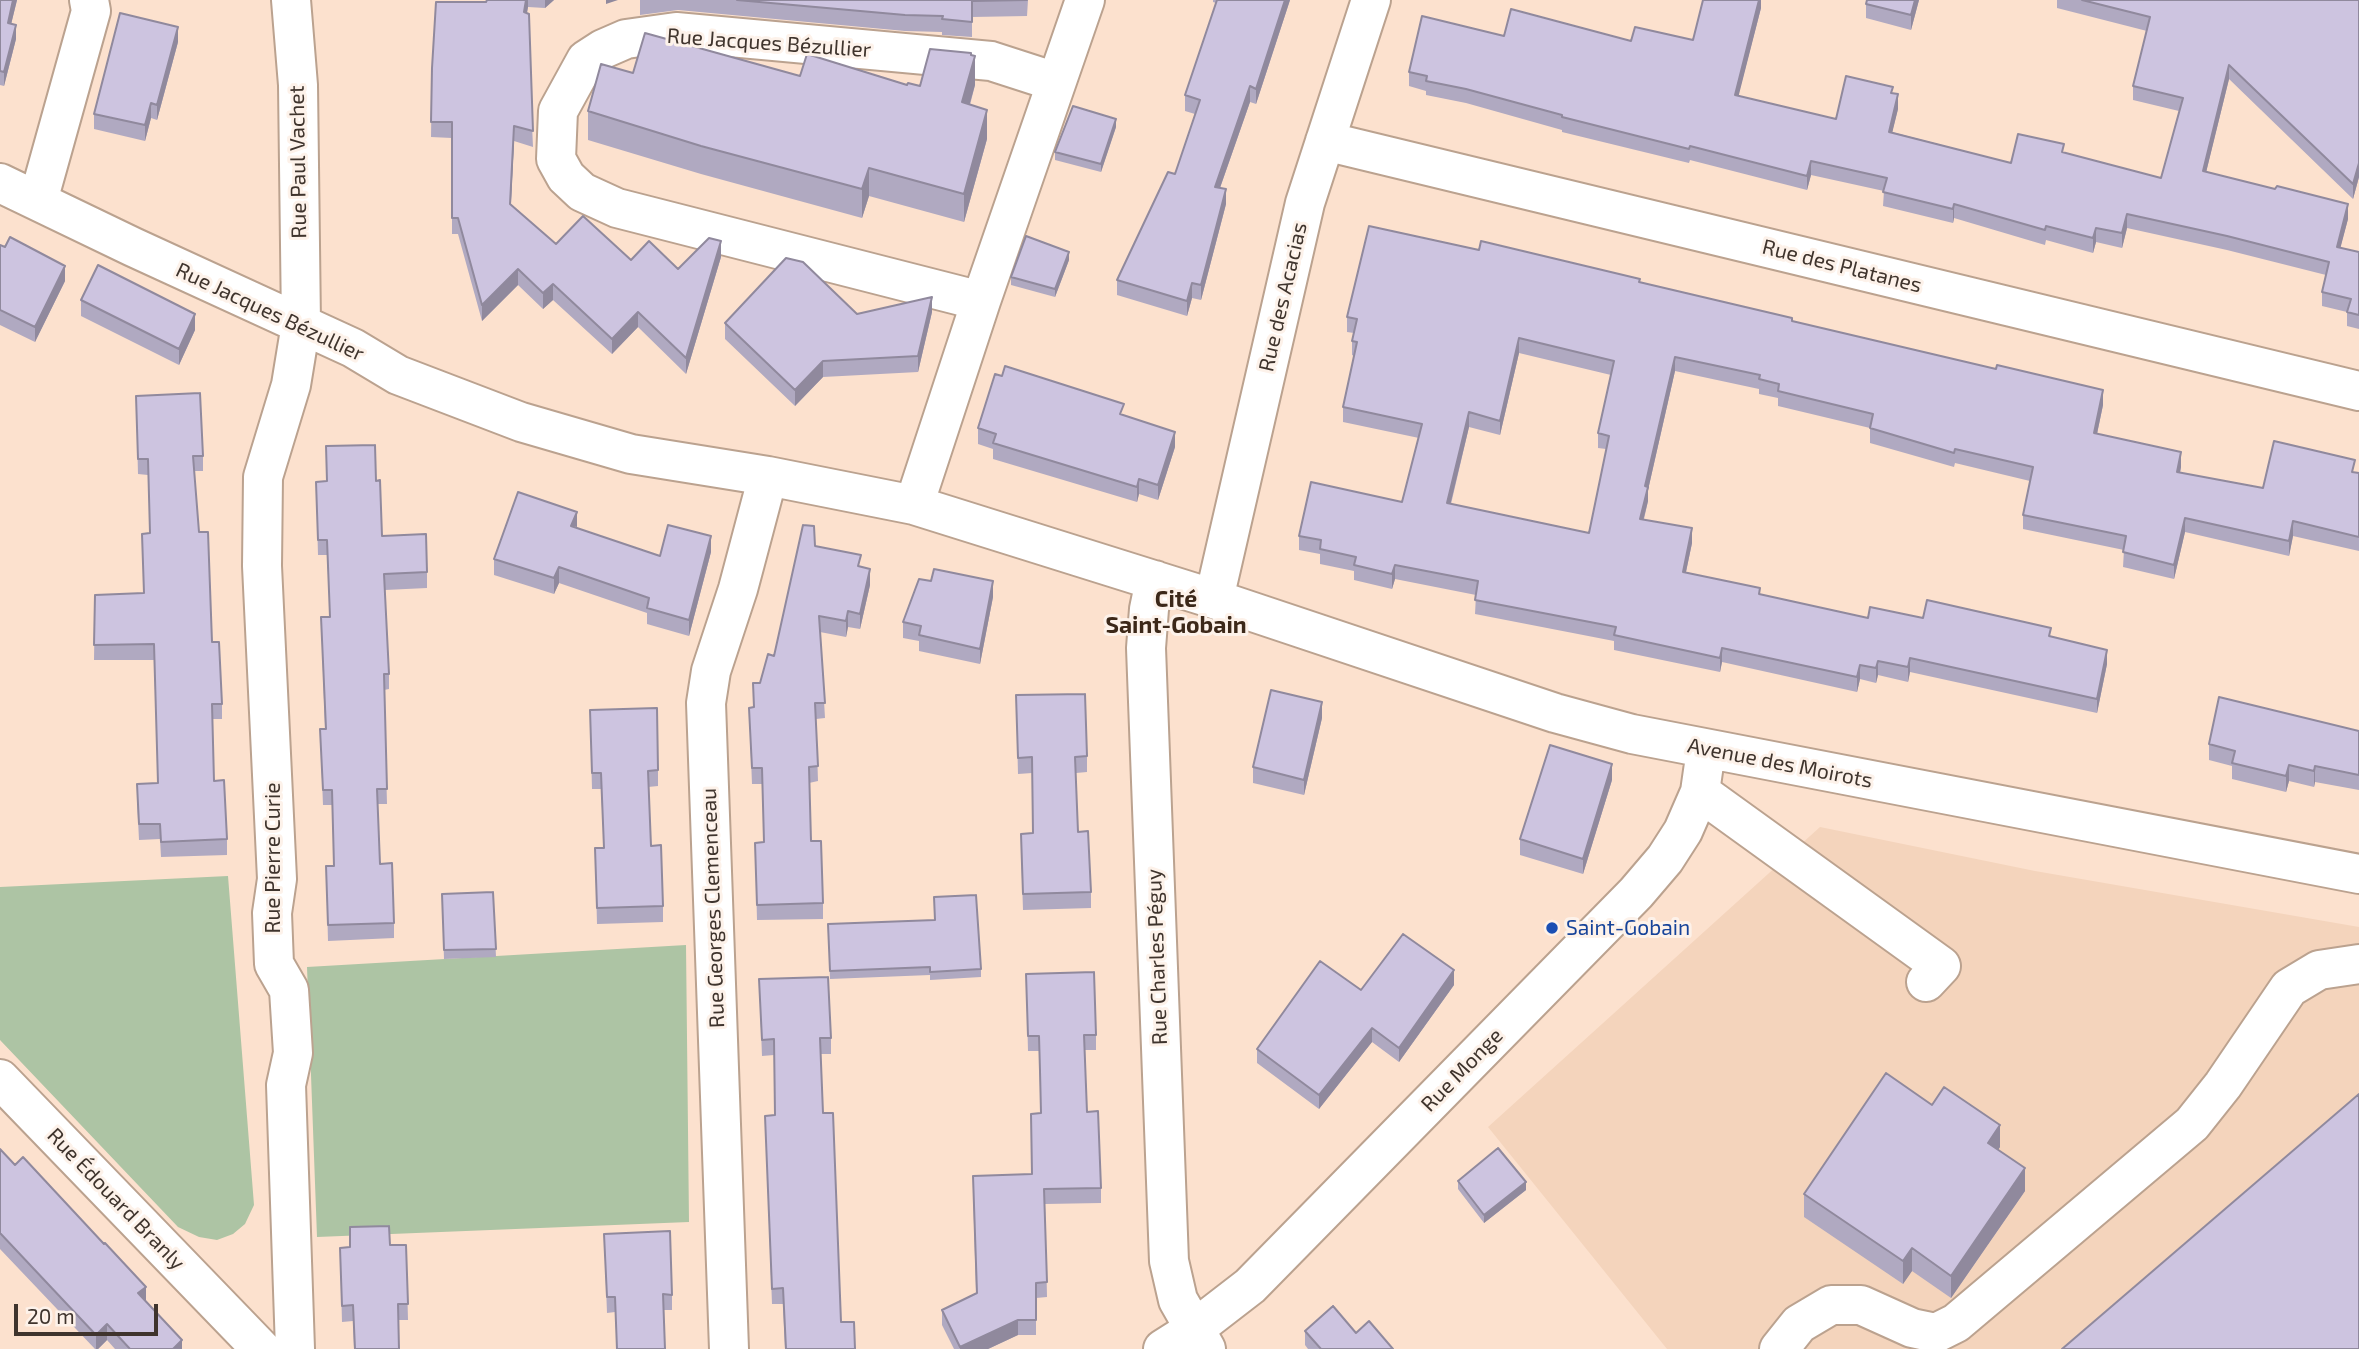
<!DOCTYPE html>
<meta charset="utf-8">
<style>
body{margin:0}
#map{position:relative;width:2359px;height:1349px;overflow:hidden;background:#fce1ce;font-family:"Exo 2",sans-serif}
canvas{display:block}
.scale{position:absolute;left:14px;top:1304px;width:144px;height:32px;box-sizing:border-box;border:4px solid #3f342d;border-top:0;padding-left:9px;font-size:21px;line-height:24px;white-space:nowrap;color:#3f342d;-webkit-text-stroke:5px #fdf2ea;paint-order:stroke}
</style>
<div id="map">
<canvas width="2359" height="1349"></canvas>
<div class="scale">20 m</div>
</div>
<script>
const context = document.querySelector('canvas').getContext('2d');
context.lineJoin = 'round';
function paint(path, color) { context.fillStyle = color; context.fill(path, 'evenodd'); }
const poly = rows => new Path2D(rows.map(r => 'M' + r).join(''));
function stroke(path, color, width, dash) { context.strokeStyle = color; context.lineWidth = width; context.lineCap = dash ? 'butt' : 'round'; context.setLineDash(dash || []); context.stroke(path); }
function label(font, color, halo, rows, align = 'center') {
  context.font = font + ' "Exo 2",sans-serif'; context.lineWidth = 6; context.setLineDash([]); context.textBaseline = 'middle'; context.strokeStyle = halo; context.fillStyle = color; for (const [text, x, y, turn = 0] of rows) {
    context.save(); context.translate(x, y); context.rotate((+turn || 0) * Math.PI / 180); context.textAlign = isNaN(turn) ? turn : align; if (halo) context.strokeText(text, 0, 0); context.fillText(text, 0, 0); context.restore();
  }
}
paint(poly([
 [1820,827,2035,871,2359,927,2359,1349,1667,1349,1488,1127]
]), '#f4d4bc');
paint(poly([
 [228,876,254,1205,245,1224,233,1234,217,1240,199,1237,178,1227,0,1040,0,887],
 [686,945,689,1222,317,1237,307,967]
]), '#adc4a4');
const minor = poly([
 [291,0,298,85,301,324,291,385,263,477,262,566,277,879,272,913,274,964,289,990,293,1053,286,1085,295,1349],
 [1325,141,2359,391],
 [0,183,133,247,353,348,398,375,521,422,631,454,768,476,914,505,1214,599,1555,713,1632,734,2359,874],
 [38,201,91,11,89,0],
 [981,301,617,208,582,192,566,177,556,159,558,111,586,60,603,49,626,39,676,32,991,61,1056,82],
 [914,505,981,301,1085,0],
 [1155,580,1149,609,1146,648,1169,1261,1178,1300,1206,1349],
 [1214,599,1305,203,1371,0],
 [1700,792,1941,966,1926,982],
 [0,1079,261,1349],
 [729,1349,706,703,711,671,738,589,768,476],
 [1163,1349,1193,1330,1250,1286,1636,893,1665,859,1683,831,1700,792,1706,750],
 [1779,1349,1799,1324,1831,1305,1861,1305,1912,1328,1936,1333,1956,1323,2192,1124,2223,1085,2289,988,2319,970,2359,964]
]);
stroke(minor, '#bba28f', 42);
stroke(minor, '#fff', 38);
paint(poly([
 [0,0,17,0,11,24,16,39,4,86,0,85],
 [487,0,554,0,545,8,528,7,527,13,533,147,514,141,511,204,556,244,678,269,721,257,686,374,638,327,612,354,553,300,543,309,518,285,482,321,458,234,452,234,452,138,431,137,432,68],
 [640,0,1028,0,1027,16,972,17,972,37,942,35,942,32,905,31,678,10,640,15],
 [1213,0,1290,0,1256,104,1250,102,1220,188,1226,204,1201,300,1192,298,1187,316,1117,295,1117,280,1175,174,1195,114,1185,111,1185,95,1216,3,1213,2],
 [1761,0,1761,8,1738,96,1836,119,1893,93,1898,109,1892,132,2011,163,2064,153,2161,178,2179,111,2133,100,2133,86,2147,31,2057,8,2057,0,2359,0,2359,177,2353,199,2229,79,2206,172,2348,219,2340,248,2359,252,2359,329,2347,326,2347,312,2322,306,2322,292,2326,275,2227,250,2127,228,2122,248,2096,242,2093,253,2046,240,2045,245,1954,218,1953,223,1883,206,1884,191,1811,175,1807,190,1690,160,1689,163,1562,132,1562,130,1466,103,1426,95,1426,91,1409,86,1409,72,1504,36,1631,41,1693,40],
 [1919,0,1911,30,1866,18,1866,4],
 [178,42,157,120,151,118,145,141,94,129,94,114],
 [633,73,800,76,920,86,975,85,970,105,987,139,964,222,869,196,862,218,701,174,588,140,588,111],
 [1116,127,1101,172,1055,160,1055,152],
 [0,245,65,281,35,342,0,325],
 [1479,250,1640,282,1792,321,2103,405,2097,434,2181,467,2180,473,2263,488,2355,472,2359,473,2359,551,2293,536,2289,556,2185,532,2174,579,2123,567,2124,550,2023,529,2023,515,2030,481,1955,463,1954,467,1870,443,1870,428,1778,406,1778,398,1759,394,1759,389,1675,371,1648,490,1648,501,1644,519,1692,543,1686,572,1760,594,1868,618,1923,618,2051,637,2107,664,2097,713,1910,672,1908,682,1878,675,1876,683,1860,679,1857,692,1722,662,1720,672,1614,650,1614,641,1475,614,1476,595,1395,579,1392,589,1354,580,1354,571,1320,564,1320,554,1299,550,1299,536,1402,502,1419,438,1343,422,1343,407,1354,356,1352,355,1352,341,1354,333,1347,332,1347,317],
 [1519,353,1611,375,1598,433,1598,448,1606,449,1589,533,1451,504,1469,427,1500,435],
 [1069,260,1055,297,1011,285,1011,277],
 [81,300,195,330,179,365,81,316],
 [932,312,918,372,823,377,795,406,725,339,725,323,857,314],
 [136,396,203,456,203,471,194,471,199,532,212,642,222,704,222,719,212,719,214,781,227,839,227,855,161,857,160,839,139,840,137,799,158,783,154,660,94,660,95,595,144,593,142,534,150,533,148,475,138,474],
 [978,428,1175,447,1158,500,1139,494,1137,502,993,459,993,449,978,444],
 [376,481,382,536,427,572,427,588,385,590,389,674,389,689,384,690,387,804,377,804,380,864,394,923,394,938,328,941,326,866,334,866,332,805,323,805,320,729,325,729,321,617,330,617,327,555,318,555,316,482],
 [576,528,660,556,711,552,689,636,647,624,647,613,559,583,554,594,494,575,494,559],
 [815,546,861,567,870,585,860,629,848,627,846,637,820,632,825,718,816,719,818,781,809,783,811,841,823,903,823,919,757,920,755,843,764,842,762,784,752,784,749,708,754,707,753,683,760,683,774,656],
 [993,597,980,664,919,651,919,641,903,638,903,622],
 [1016,695,1087,756,1087,772,1076,773,1078,832,1091,892,1091,908,1023,910,1021,849,1033,833,1032,773,1018,774],
 [590,710,658,770,658,786,648,787,651,846,663,906,663,922,597,924,595,848,604,848,601,789,592,789],
 [1322,718,1304,795,1253,783,1253,767],
 [2359,731,2359,790,2315,782,2314,787,2289,781,2286,792,2232,779,2232,766,2209,760,2209,744],
 [1612,780,1583,874,1520,855,1520,839],
 [493,892,496,957,444,959,442,894],
 [828,924,981,969,981,977,930,980,930,975,830,979],
 [1026,974,1096,1035,1096,1050,1085,1050,1087,1112,1101,1188,1101,1203,1045,1204,1047,1297,1036,1298,1036,1335,1018,1335,988,1349,954,1349,942,1325,942,1310,976,1293,973,1191,1032,1174,1041,1113,1040,1086,1039,1051,1028,1051],
 [759,979,831,1038,831,1054,821,1054,823,1113,841,1322,855,1349,785,1349,783,1304,772,1304,765,1116,775,1115,774,1055,762,1056],
 [1454,985,1399,1062,1372,1042,1319,1109,1257,1063,1257,1049,1361,990],
 [1932,1105,2000,1147,1998,1150,2025,1191,1951,1298,1912,1271,1903,1284,1804,1217,1804,1194],
 [0,1149,146,1302,182,1349,115,1349,107,1340,98,1349,95,1349,0,1249],
 [1458,1181,1526,1190,1484,1223,1458,1189],
 [604,1234,672,1295,672,1310,663,1310,617,1349,615,1312,607,1313],
 [406,1245,408,1320,398,1320,399,1349,354,1349,353,1321,342,1322,340,1248],
 [1305,1331,1356,1333,1393,1349,1308,1349,1305,1345]
]), '#b0a9c1');
paint(poly([
 [13,0,17,0,8,37,8,23],
 [526,0,528,0,528,7,524,28,524,12],
 [545,0,554,0,545,8],
 [606,0,618,0,606,4],
 [1285,0,1290,0,1256,104,1256,89],
 [1759,0,1761,0,1761,8,1735,110,1735,95],
 [1915,0,1919,0,1911,30,1911,15],
 [16,25,16,39,4,86,4,72],
 [178,27,178,42,157,120,157,105],
 [975,56,975,85,962,131,962,102],
 [2229,65,2229,79,2203,185,2203,171],
 [1250,86,1250,102,1215,202,1215,187],
 [1898,94,1898,109,1889,146,1889,132],
 [151,103,151,118,145,141,145,125],
 [987,110,987,139,964,222,964,194],
 [1116,119,1116,127,1101,172,1101,164],
 [514,126,514,141,510,219,510,204],
 [1811,161,1811,175,1807,190,1807,176],
 [2359,163,2359,177,2353,199,2353,184],
 [869,168,869,196,862,218,862,189],
 [1226,189,1226,204,1201,300,1201,285],
 [1954,204,1954,218,1953,223,1953,209],
 [2348,204,2348,219,2337,261,2337,247],
 [2127,214,2127,228,2122,248,2122,233],
 [2096,228,2096,242,2093,253,2093,238],
 [721,241,721,257,686,374,686,358],
 [1069,252,1069,260,1055,297,1055,289],
 [65,266,65,281,35,342,35,327],
 [518,269,518,285,482,321,482,305],
 [1192,283,1192,298,1187,316,1187,301],
 [553,284,553,300,543,309,543,293],
 [932,297,932,312,918,372,918,356],
 [638,312,638,327,612,354,612,339],
 [195,314,195,330,179,365,179,349],
 [1519,338,1519,353,1500,435,1500,421],
 [1675,357,1675,371,1648,490,1648,501,1640,533,1640,519,1645,486],
 [823,361,823,377,795,406,795,390],
 [2103,390,2103,405,2094,448,2094,433],
 [1469,412,1469,427,1447,518,1447,503],
 [1175,432,1175,447,1158,500,1158,485],
 [2181,452,2181,467,2177,487,2177,472],
 [1139,479,1139,494,1137,502,1137,487],
 [577,512,577,527,571,526],
 [2185,518,2185,532,2174,579,2174,565],
 [2293,521,2293,536,2289,556,2289,541],
 [1692,528,1692,543,1683,586,1683,572],
 [711,536,711,552,689,636,689,620],
 [1395,565,1395,579,1392,589,1392,574],
 [559,567,559,583,554,594,554,578],
 [870,569,870,585,860,629,860,614],
 [993,581,993,597,980,664,980,649],
 [848,611,848,627,846,637,846,621],
 [1722,648,1722,662,1720,672,1720,658],
 [2107,650,2107,664,2097,713,2097,699],
 [1910,658,1910,672,1908,682,1908,667],
 [1878,661,1878,675,1876,683,1876,668],
 [1860,665,1860,679,1857,692,1857,677],
 [1322,702,1322,718,1304,795,1304,780],
 [1612,764,1612,780,1583,874,1583,859],
 [2289,765,2289,781,2286,792,2286,776],
 [2315,766,2315,782,2314,787,2314,771],
 [1454,970,1454,985,1399,1062,1399,1048],
 [1372,1028,1372,1042,1319,1109,1319,1095],
 [2000,1125,2000,1147,1988,1165,1988,1143],
 [2025,1168,2025,1191,1951,1298,1951,1276],
 [1526,1182,1526,1190,1484,1223,1484,1215],
 [1912,1248,1912,1271,1903,1284,1903,1261],
 [146,1287,146,1302,138,1293],
 [1018,1320,1018,1335,988,1349,960,1349,960,1347],
 [107,1324,107,1340,98,1349,96,1349,96,1335],
 [182,1340,182,1349,173,1349]
]), '#90899d');
const building = poly([
 [0,0,13,0,8,23,16,25,4,72,0,71,0,0],
 [487,0,526,0,524,12,529,14,533,131,514,126,510,204,556,244,583,216,631,260,649,241,678,269,709,238,721,241,686,358,638,312,612,339,553,284,543,293,518,269,482,305,458,218,452,218,452,122,431,122,432,68,436,2,486,2,487,0],
 [737,0,1027,0,972,1,972,22,942,19,943,16,905,15,737,0],
 [1217,0,1285,0,1256,89,1250,86,1215,187,1226,189,1201,285,1192,283,1187,301,1117,280,1168,172,1175,174,1200,100,1185,95,1217,0],
 [1703,0,1759,0,1735,95,1836,119,1846,76,1893,87,1891,93,1898,94,1889,132,2011,163,2018,134,2064,144,2062,152,2161,178,2183,98,2133,86,2150,17,2082,0,2359,0,2359,163,2353,184,2229,65,2203,171,2275,189,2277,186,2348,204,2337,247,2359,252,2359,315,2347,312,2351,299,2322,292,2329,262,2227,236,2127,214,2122,233,2096,228,2093,238,2046,226,2045,230,1954,204,1953,209,1883,192,1887,178,1811,161,1807,176,1690,146,1689,149,1562,117,1562,115,1466,89,1426,81,1427,76,1409,72,1422,16,1504,36,1511,9,1631,41,1635,27,1693,40,1703,0],
 [1867,0,1915,0,1911,15,1866,4,1867,0],
 [120,13,178,27,157,105,151,103,145,125,94,114,120,13],
 [645,33,800,76,807,54,907,85,908,83,920,86,930,49,971,53,971,55,975,56,962,102,987,110,964,194,869,168,862,189,701,146,588,111,601,64,633,73,645,33],
 [1073,106,1116,119,1101,164,1055,152,1073,106],
 [1369,226,1479,250,1481,241,1640,279,1639,282,1792,318,1792,321,1996,369,1997,365,2103,390,2094,433,2181,452,2177,472,2263,488,2274,441,2355,460,2352,472,2359,473,2359,537,2293,521,2289,541,2185,518,2174,565,2123,552,2126,536,2023,515,2033,467,1955,449,1954,453,1870,428,1873,414,1778,391,1779,384,1759,379,1760,375,1675,357,1645,486,1648,487,1640,519,1692,528,1683,572,1760,588,1759,594,1868,618,1870,607,1923,618,1927,600,2051,628,2049,636,2107,650,2097,699,1910,658,1908,667,1878,661,1876,668,1860,665,1857,677,1722,648,1720,658,1614,635,1616,627,1475,600,1478,581,1395,565,1392,574,1354,565,1356,557,1320,549,1321,540,1299,536,1311,482,1402,502,1422,424,1343,407,1357,342,1352,341,1357,319,1347,317,1369,226],
 [1519,338,1614,361,1598,433,1609,436,1589,533,1447,503,1469,412,1500,421,1519,338],
 [1026,236,1069,252,1055,289,1011,277,1026,236],
 [10,237,65,266,35,327,0,310,0,245,5,247,10,237],
 [786,258,803,262,857,314,932,297,918,356,823,361,795,390,725,323,786,258],
 [98,265,195,314,179,349,81,300,98,265],
 [1005,366,1124,404,1120,414,1175,432,1158,485,1139,479,1137,487,993,443,996,434,978,428,995,374,1002,376,1005,366],
 [200,393,203,456,193,456,199,532,208,532,212,642,219,642,222,704,212,704,214,781,224,780,227,839,161,842,160,824,139,824,137,784,158,783,154,644,94,645,95,595,144,593,142,534,150,533,148,459,138,459,136,396,200,393],
 [375,445,376,481,380,480,382,536,426,534,427,572,384,574,389,674,384,674,387,789,377,789,380,864,392,863,394,923,328,925,326,866,334,866,332,790,323,790,320,729,326,729,321,617,330,617,327,540,318,540,316,482,327,481,326,446,375,445],
 [518,492,577,512,571,526,660,556,668,525,711,536,689,620,647,608,649,598,559,567,554,578,494,559,518,492],
 [803,525,814,526,815,546,861,555,858,566,870,569,860,614,848,611,846,621,819,616,825,703,815,703,818,766,809,767,811,841,821,841,823,903,757,905,755,843,764,842,762,768,752,768,749,708,754,707,753,683,760,683,768,654,774,656,803,525],
 [934,569,993,581,980,649,919,635,921,626,903,622,919,579,931,581,934,569],
 [1271,690,1322,702,1304,780,1253,767,1271,690],
 [1085,694,1087,756,1075,757,1078,832,1088,831,1091,892,1023,894,1021,834,1033,833,1032,757,1018,758,1016,695,1085,694],
 [2219,697,2359,731,2359,775,2315,766,2314,771,2289,765,2286,776,2232,763,2235,751,2209,744,2219,697],
 [657,708,658,770,648,771,651,846,661,845,663,906,597,908,595,848,604,848,601,773,592,773,590,710,657,708],
 [1550,745,1612,764,1583,859,1520,839,1550,745],
 [493,892,496,949,444,950,442,894,493,892],
 [976,895,981,969,930,972,930,967,830,971,828,924,935,920,934,897,976,895],
 [1403,934,1454,970,1399,1048,1372,1028,1319,1095,1257,1049,1320,961,1361,990,1403,934],
 [1094,972,1096,1035,1084,1035,1087,1112,1098,1111,1101,1188,1044,1189,1047,1282,1036,1283,1036,1320,1018,1320,960,1347,942,1310,977,1293,973,1176,1032,1174,1031,1114,1041,1113,1040,1071,1039,1036,1028,1036,1026,974,1094,972],
 [828,977,831,1038,820,1038,823,1113,833,1113,841,1322,854,1322,855,1349,786,1349,783,1288,772,1289,765,1116,775,1115,774,1039,762,1040,759,979,828,977],
 [1886,1073,1932,1105,1944,1087,2000,1125,1988,1143,2025,1168,1951,1276,1912,1248,1903,1261,1804,1194,1886,1073],
 [2359,1094,2359,1349,2062,1349,2359,1094],
 [1498,1148,1526,1182,1484,1215,1458,1181,1498,1148],
 [0,1149,15,1165,23,1157,104,1244,105,1243,146,1287,138,1293,182,1340,173,1349,130,1349,107,1324,96,1335,0,1233,0,1149],
 [389,1226,390,1245,406,1245,408,1304,398,1304,399,1349,355,1349,353,1305,342,1306,340,1248,350,1247,350,1227,389,1226],
 [670,1231,672,1295,663,1294,665,1349,617,1349,615,1297,607,1297,604,1234,670,1231],
 [1333,1306,1356,1333,1369,1321,1393,1349,1321,1349,1305,1331,1333,1306]
]);
paint(building, '#cdc4e0');
stroke(building, '#90899d', 2);
for (const [x, y, r, color] of [
 [1552,928,7,"#1a4fb4"]
]) { const dot = new Path2D(); dot.arc(x, y, r, 0, 2 * Math.PI); context.fillStyle = color; context.fill(dot); stroke(dot, '#fdf2ea', 2.5); }
label('21px', '#3f342d', '#fdf2ea', [
 ["Rue Jacques Bézullier",769,43,4],
 ["Rue Paul Vachet",298,162,-91],
 ["Rue des Platanes",1842,266,14],
 ["Rue des Acacias",1283,297,-77],
 ["Rue Jacques Bézullier",270,312,25],
 ["Avenue des Moirots",1780,763,11],
 ["Rue Pierre Curie",273,858,-90],
 ["Rue Georges Clemenceau",713,908,-92],
 ["Rue Charles Péguy",1157,957,-92],
 ["Rue Monge",1462,1070,-46],
 ["Rue Édouard Branly",116,1199,46]
]);
label('21px', '#164399', '#fdf2ea', [
 ["Saint-Gobain",1566,928]
], 'left');
label('bold 23px', '#3c2819', '#fdf2ea', [
 ["Cité",1176,599],
 ["Saint-Gobain",1176,625]
]);
</script>
